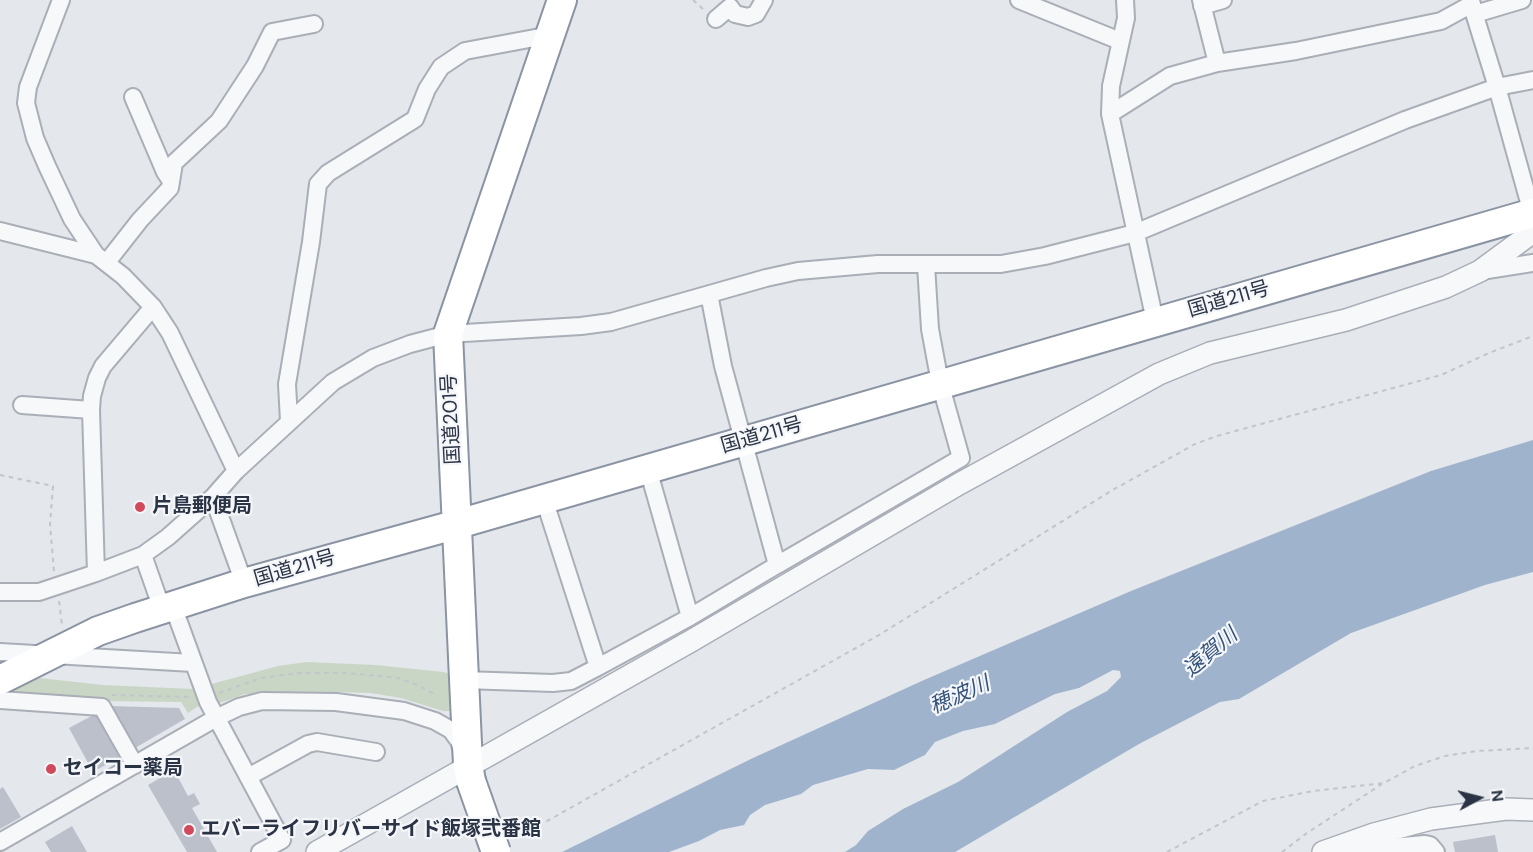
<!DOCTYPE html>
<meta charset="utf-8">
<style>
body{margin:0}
#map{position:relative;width:1533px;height:852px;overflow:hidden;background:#e4e7ec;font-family:"DM Sans",sans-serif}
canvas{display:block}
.north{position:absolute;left:1449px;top:768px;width:60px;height:60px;-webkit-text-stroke:4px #f4f6f9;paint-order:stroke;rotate:83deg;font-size:16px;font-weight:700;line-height:24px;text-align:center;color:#2b3445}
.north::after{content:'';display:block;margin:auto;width:21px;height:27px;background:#2b3445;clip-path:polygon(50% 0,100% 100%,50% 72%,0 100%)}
</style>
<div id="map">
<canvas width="1533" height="852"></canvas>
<div class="north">N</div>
</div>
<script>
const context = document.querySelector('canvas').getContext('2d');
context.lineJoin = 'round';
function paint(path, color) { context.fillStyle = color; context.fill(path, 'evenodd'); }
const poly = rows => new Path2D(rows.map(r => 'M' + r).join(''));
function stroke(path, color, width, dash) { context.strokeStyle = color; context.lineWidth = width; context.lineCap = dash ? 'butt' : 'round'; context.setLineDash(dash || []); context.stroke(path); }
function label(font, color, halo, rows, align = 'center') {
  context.font = font + ' "DM Sans","Noto Sans JP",sans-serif'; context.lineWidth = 4.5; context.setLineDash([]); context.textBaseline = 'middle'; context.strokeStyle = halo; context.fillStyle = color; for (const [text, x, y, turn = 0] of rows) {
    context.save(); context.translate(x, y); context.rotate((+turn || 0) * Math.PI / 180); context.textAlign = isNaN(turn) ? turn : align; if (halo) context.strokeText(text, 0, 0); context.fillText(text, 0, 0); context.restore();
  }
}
paint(poly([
 [307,662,375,665,444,672,455,676,452,711,443,711,401,698,371,693,332,692,245,694,214,705,208,685,278,666],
 [30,677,103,685,193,689,200,705,188,713,181,702,104,701,0,694]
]), '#c9d6c5');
paint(poly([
 [1533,440,1533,572,1485,585,1351,633,1239,699,1220,702,1139,744,955,852,845,852,856,845,868,831,903,809,958,782,1067,712,1107,691,1121,677,1120,671,1113,670,1079,688,1055,694,995,724,963,731,935,742,925,755,894,770,868,769,813,785,801,794,765,805,750,815,744,825,720,830,699,841,669,852,562,852,753,758,924,680,1131,591,1431,471]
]), '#9fb4cc');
paint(poly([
 [110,706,179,708,185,719,135,748],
 [99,712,123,755,93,772,69,728],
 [174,770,188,796,194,793,200,804,192,808,217,852,187,852,148,785],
 [3,787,21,817,0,829,0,789],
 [72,826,87,852,51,852,45,842],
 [1495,835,1498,852,1455,852,1453,842]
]), '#bbc0ca');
const minor = poly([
 [61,0,28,87,26,103,35,138,47,166,72,219,96,255],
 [1019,0,1120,41],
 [1125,0,1126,18,1111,86,1110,114,1155,321],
 [1201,0,1217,63],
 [1470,0,1497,87,1532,213],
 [1202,6,1223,0],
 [1475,14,1522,0],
 [716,19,730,7,735,14,748,17,756,14,764,0],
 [133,97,165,172,171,181],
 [1110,114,1170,76,1217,63,1296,51,1441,21,1472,4],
 [0,231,96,255,123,276,153,307,170,333,236,471],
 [107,262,140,220,170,188,174,163,219,121,255,66,272,32,314,24],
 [1481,271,1533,263],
 [22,405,91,410],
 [289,421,287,384,311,242,318,184,328,173,415,119,427,89,441,67,465,51,540,37,549,38],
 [648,469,690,617],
 [213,497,244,583],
 [544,499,598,667,690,617,777,565,723,366,709,294],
 [143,555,162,609],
 [777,565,961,458,940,383,930,329,926,265],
 [96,573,91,410,92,396,97,378,103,366,153,307],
 [0,592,39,592,96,573,143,555,168,537,213,497,236,471,333,382,373,358,410,344,448,334,581,326,611,322,766,278,798,271,878,264,1001,264,1045,256,1135,233,1405,120,1497,87,1533,80],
 [173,606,208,702,282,840,260,852],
 [0,652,193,663],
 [464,680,553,683,571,681,598,667],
 [0,700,102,707,135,765],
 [248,777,308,744,317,742,376,752],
 [0,842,216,718,239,707,262,701,336,702,404,711,435,721,451,730,459,741,462,750],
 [1347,847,1380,848,1425,844,1430,845,1436,852]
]);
const tertiary = poly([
 [317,852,691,641,959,484,1159,374,1210,353,1346,320,1446,287,1480,271,1533,232],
 [1323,852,1374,834,1431,819,1506,809,1533,810]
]);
const trunk = poly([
 [0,680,98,631,135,618,244,583,458,524,1533,213],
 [471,781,468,765,448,334,562,0]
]);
stroke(minor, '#a9aeb7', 20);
stroke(tertiary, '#a9aeb7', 24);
stroke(trunk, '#8b94a3', 32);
stroke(poly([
 [693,0,704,10],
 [0,475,53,486,50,524,54,572],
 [59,601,62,625],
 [219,693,261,678,299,673,347,673,398,678,418,685,434,694],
 [112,695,190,697],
 [515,839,879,635,1111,491,1195,444,1217,436,1441,375,1489,353,1533,336],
 [1167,852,1263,801,1313,791,1384,783,1415,766,1445,756,1477,751,1533,748],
 [1282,852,1307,833,1382,784]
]), '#c2c5cb', 2, [4.5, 4.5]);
stroke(minor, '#f7f8fa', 16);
stroke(tertiary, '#f7f8fa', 21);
stroke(trunk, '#fff', 28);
const trunkBridge = poly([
 [471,781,496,852]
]);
stroke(trunkBridge, '#8b94a3', 32, []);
stroke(trunkBridge, '#fff', 28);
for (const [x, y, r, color] of [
 [140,507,6,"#d1495b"],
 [51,769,6,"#d1495b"],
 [189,830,6,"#d1495b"]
]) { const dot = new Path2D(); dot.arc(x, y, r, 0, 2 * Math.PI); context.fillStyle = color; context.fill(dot); stroke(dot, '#f4f6f9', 2); }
label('20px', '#2b3445', '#f4f6f9', [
 ["国道211号",1229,300,-16],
 ["国道201号",452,419,-93],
 ["国道211号",762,436,-16],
 ["国道211号",295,569,-16]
]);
label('bold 20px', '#2b3445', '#f4f6f9', [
 ["片島郵便局",152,507],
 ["セイコー薬局",63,769],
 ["エバーライフリバーサイド飯塚弐番館",201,830]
], 'left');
label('italic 21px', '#34527a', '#f4f6f9', [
 ["遠賀川",1211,653,-40],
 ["穂波川",960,696,-24]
]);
</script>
